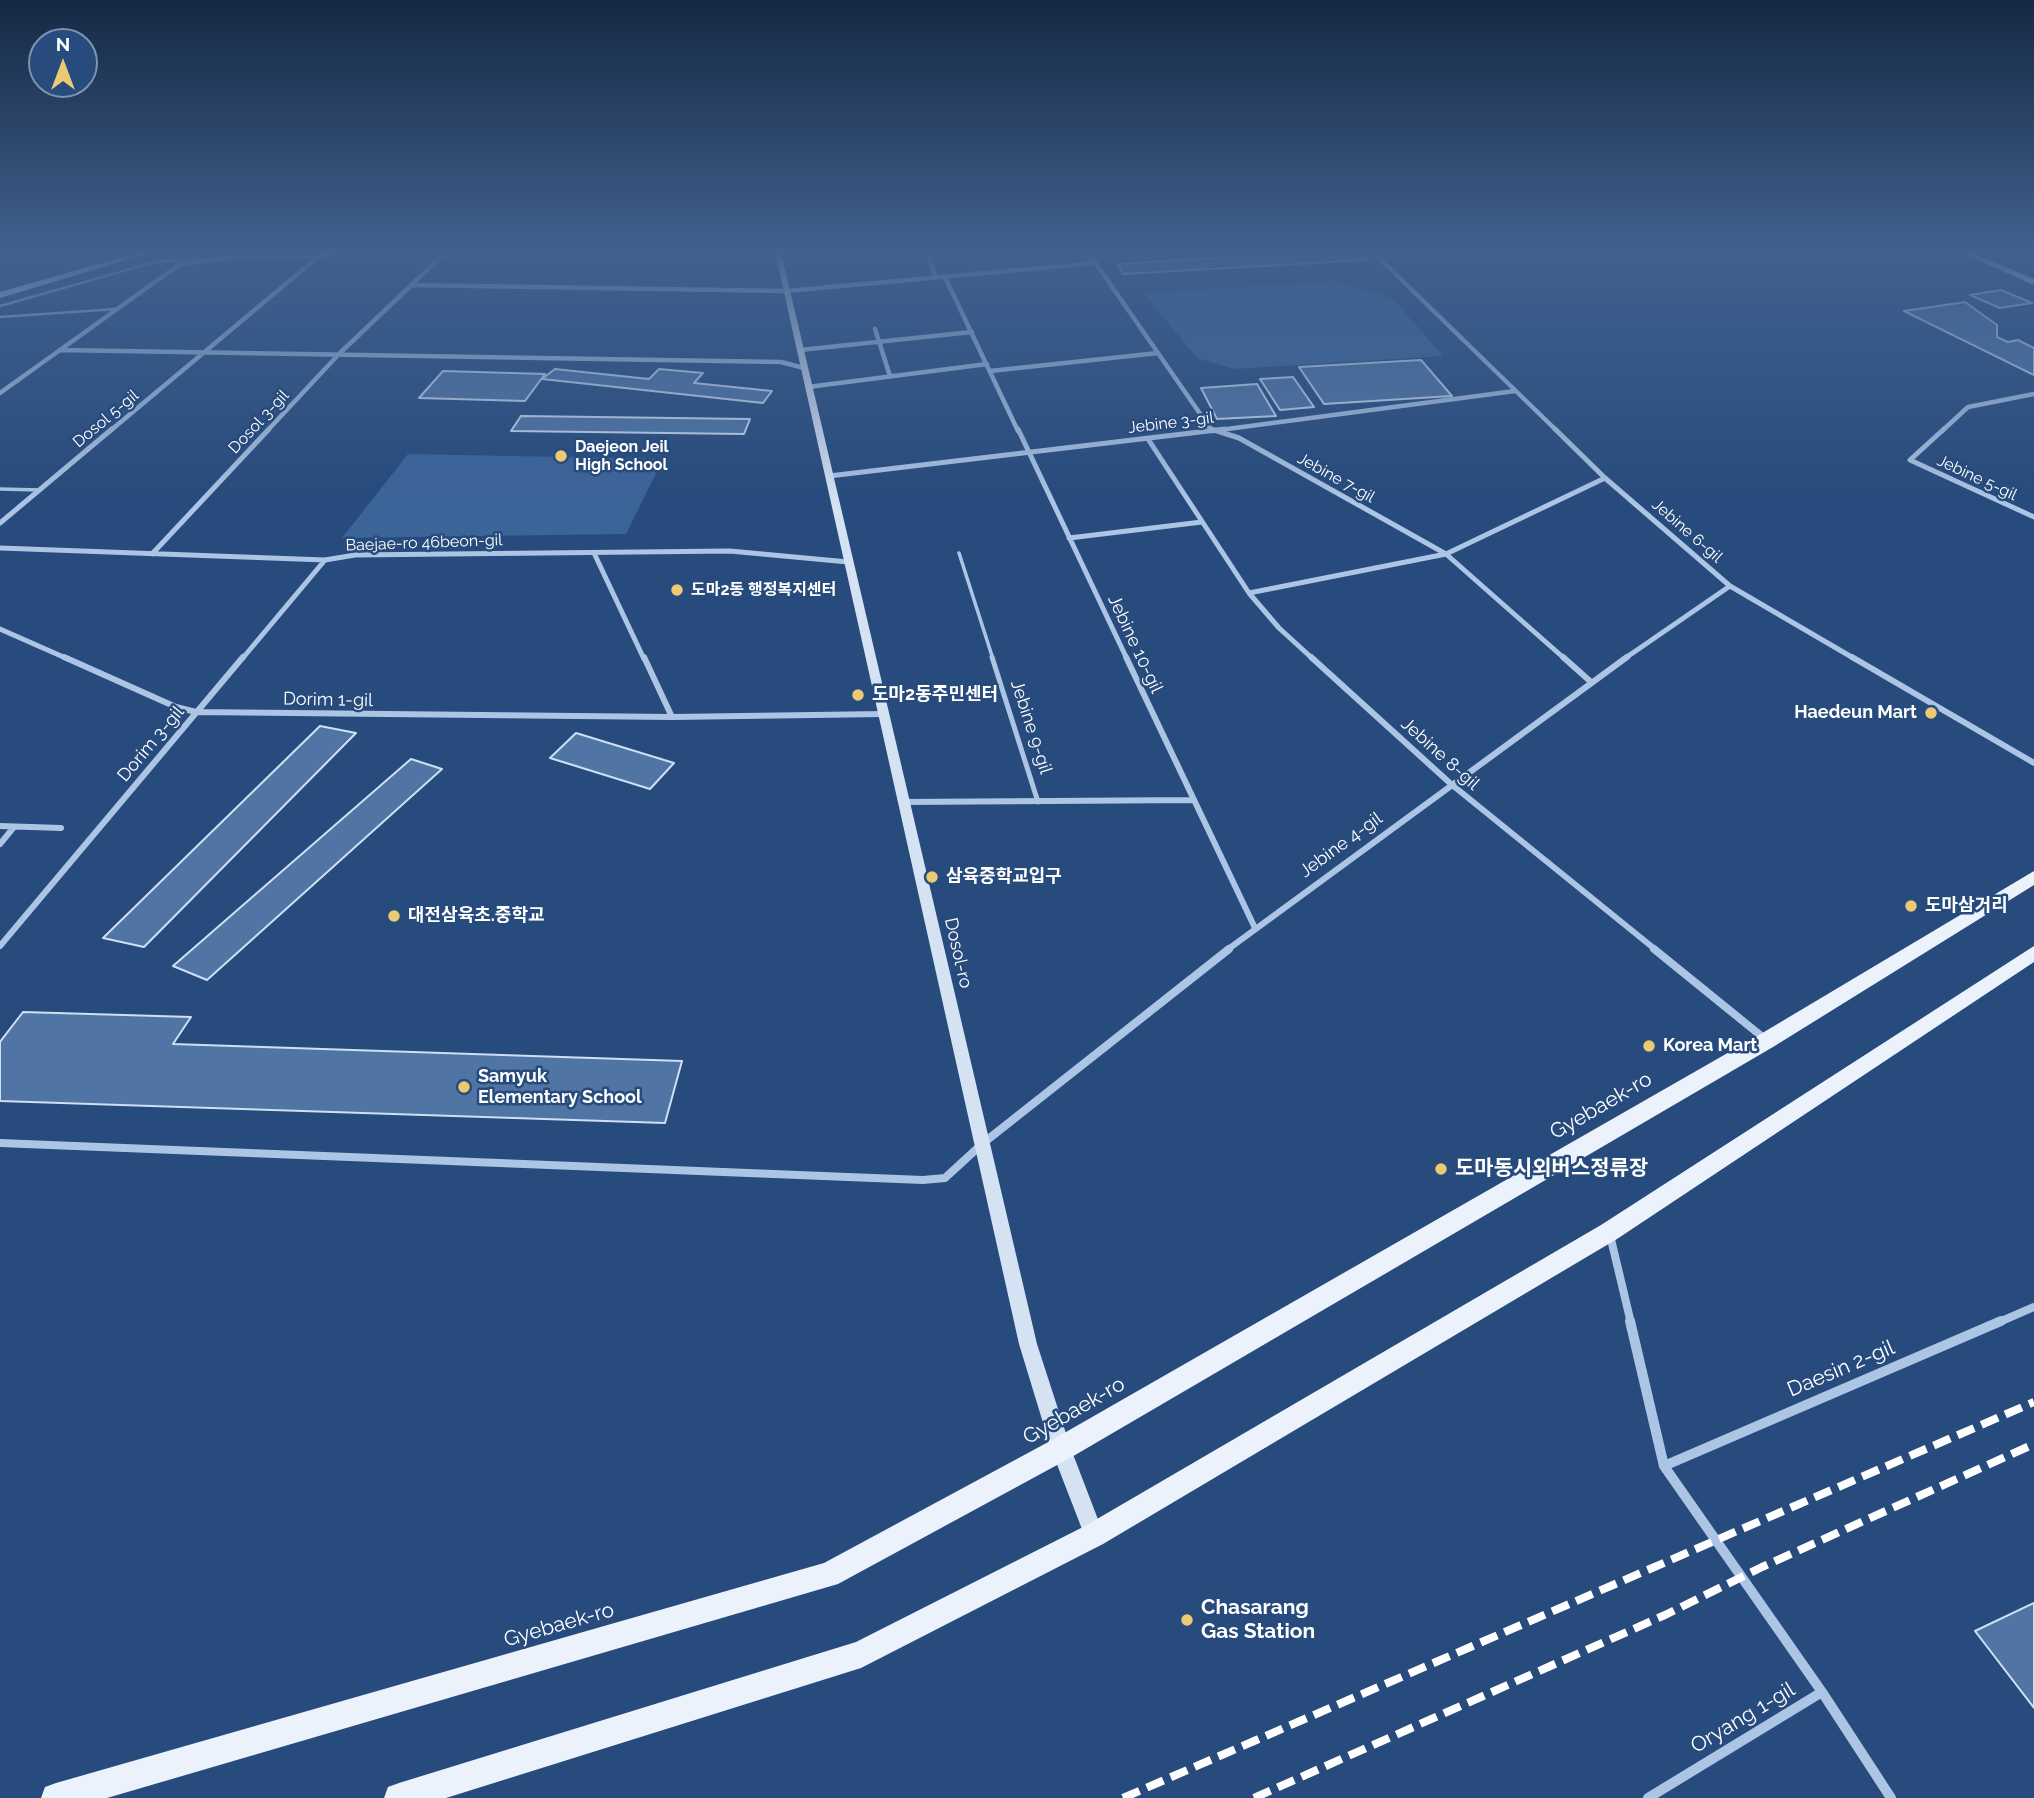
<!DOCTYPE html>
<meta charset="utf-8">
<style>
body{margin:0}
#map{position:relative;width:2034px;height:1798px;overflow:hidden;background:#274b7c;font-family:Raleway,sans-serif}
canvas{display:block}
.north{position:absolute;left:28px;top:28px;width:70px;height:70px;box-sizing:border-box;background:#274b7c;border:2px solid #7d93b0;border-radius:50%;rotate:0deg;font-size:19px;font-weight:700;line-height:28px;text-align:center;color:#fff}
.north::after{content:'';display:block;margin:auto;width:24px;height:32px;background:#ecca73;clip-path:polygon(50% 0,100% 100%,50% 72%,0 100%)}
</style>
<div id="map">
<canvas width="2034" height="1798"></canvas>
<div class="north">N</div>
</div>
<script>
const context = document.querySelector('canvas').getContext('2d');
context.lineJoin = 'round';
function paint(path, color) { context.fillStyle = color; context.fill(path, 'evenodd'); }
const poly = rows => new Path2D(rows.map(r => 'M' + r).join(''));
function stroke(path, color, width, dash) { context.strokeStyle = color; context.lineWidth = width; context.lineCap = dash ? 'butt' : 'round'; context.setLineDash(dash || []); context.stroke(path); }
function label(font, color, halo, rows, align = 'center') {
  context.font = font + ' Raleway,"Noto Sans KR",sans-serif'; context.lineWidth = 5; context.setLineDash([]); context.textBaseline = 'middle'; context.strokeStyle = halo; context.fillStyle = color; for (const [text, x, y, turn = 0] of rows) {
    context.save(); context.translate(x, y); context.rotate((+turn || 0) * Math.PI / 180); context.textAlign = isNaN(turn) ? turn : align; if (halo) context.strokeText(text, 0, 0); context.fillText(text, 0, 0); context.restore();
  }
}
paint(poly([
 [1333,281,1380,294,1395,301,1443,356,1235,369,1197,358,1144,293],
 [408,454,663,459,626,534,342,538]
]), '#3b6499');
const building = poly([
 [1317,252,1359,252,1367,260,1123,274,1117,264,1317,252],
 [2001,290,2032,303,2000,308,1970,295,2001,290],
 [1965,302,1997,325,1997,337,2008,342,2018,340,2034,348,2034,375,1904,311,1965,302],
 [1421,360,1452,396,1324,404,1299,367,1421,360],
 [555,369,649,379,659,369,703,373,694,383,772,391,763,403,542,379,555,369],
 [443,371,545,374,525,401,419,398,443,371],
 [1293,377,1314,407,1280,410,1260,379,1293,377],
 [1257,384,1276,416,1217,419,1201,388,1257,384],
 [521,416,750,419,744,434,511,431,521,416],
 [320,726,356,733,144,947,103,938,320,726],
 [576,733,674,763,650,789,550,758,576,733],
 [411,759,442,769,207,980,173,966,411,759],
 [23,1012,191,1017,173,1044,682,1061,665,1123,0,1101,0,1042,23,1012],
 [2034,1603,2034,1708,1975,1631,2034,1603]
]);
paint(building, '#5075a4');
stroke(building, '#cfdff4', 2);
stroke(poly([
 [0,306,155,262,215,258],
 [0,317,116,309]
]), '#acc5e4', 2.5);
stroke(poly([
 [0,489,40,490],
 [959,553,993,659]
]), '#acc5e4', 3.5);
stroke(poly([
 [992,657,1038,802]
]), '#acc5e4', 5);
stroke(poly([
 [927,252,936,278],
 [1088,252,1212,431],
 [1373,252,1557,431],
 [945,277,1018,431],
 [412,285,786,291,1096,263],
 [875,329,890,376],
 [60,350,781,362,804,368],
 [800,350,972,332],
 [990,371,1158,353],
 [808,387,987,364],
 [0,393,180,264,246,256,319,256,338,252],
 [110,431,324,252],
 [267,431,339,354,446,252],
 [1212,431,1515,391],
 [1942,431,1968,407,2034,394]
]), '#acc5e4', 4.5);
stroke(poly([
 [1018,429,1127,659],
 [1211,429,1239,438,1446,554,1565,659],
 [1555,429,1605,478,1730,586,1855,659],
 [1944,429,1910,460,2034,517],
 [1148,439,1249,593,1279,628,1313,659],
 [829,476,1225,429],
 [0,523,112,429],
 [1069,538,1202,522],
 [0,548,325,560,355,555,730,551,848,562],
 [594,553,644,659],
 [152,554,269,429],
 [1249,593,1446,554,1605,478],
 [0,629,68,659],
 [242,659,325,560],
 [1624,659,1730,586]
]), '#acc5e4', 5);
stroke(poly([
 [64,657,176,707,196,712,672,717,883,714],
 [644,657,672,717],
 [1126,657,1255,928],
 [1311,657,1451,784,1656,950],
 [1563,657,1591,682],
 [1852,657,2034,763],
 [904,802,1194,800],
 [0,826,61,828],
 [0,844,14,827],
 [0,946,243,657],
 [1227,950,1627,657]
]), '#acc5e4', 6);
stroke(poly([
 [1654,949,1765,1039],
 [0,1143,923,1180,945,1178,982,1144,1229,949],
 [1610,1235,1631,1323],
 [1997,1323,2034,1307]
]), '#acc5e4', 8);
stroke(poly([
 [1630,1321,1664,1466,1822,1692,1891,1798],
 [1664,1466,2001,1321],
 [1648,1798,1822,1692]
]), '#acc5e4', 10);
paint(poly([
 [775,252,781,252,1037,1344,1071,1449,1104,1535,1101,1542,1094,1545,1087,1542,1051,1449,1019,1344,775,252]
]), '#d5e2f4');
paint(poly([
 [140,252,153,252,0,298,0,292,140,252],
 [1959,252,1970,252,2034,279,2034,285,1959,252],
 [2034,871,2034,885,1773,1047,1070,1458,838,1584,107,1798,41,1798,45,1787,56,1783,824,1563,1052,1440,1759,1035,2034,871],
 [2034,946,2034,962,1617,1239,1103,1544,861,1668,446,1798,384,1798,388,1787,399,1783,856,1642,1085,1526,1601,1225,2034,946]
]), '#ecf2fc');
stroke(poly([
 [1123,1798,2034,1402],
 [1254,1798,1665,1615,1762,1567,2034,1444]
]), '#fff', 8, [18, 8]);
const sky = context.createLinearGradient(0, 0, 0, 503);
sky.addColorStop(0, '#152944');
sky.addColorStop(0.5, '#41618e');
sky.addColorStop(1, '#41618e00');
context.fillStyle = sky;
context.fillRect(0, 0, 2034, 503);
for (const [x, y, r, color] of [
 [561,456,7,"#ecca73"],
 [677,590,7,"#ecca73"],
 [858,695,7,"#ecca73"],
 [1931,713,7,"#ecca73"],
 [932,877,7,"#ecca73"],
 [1911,906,7,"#ecca73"],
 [394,916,7,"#ecca73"],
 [1649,1046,7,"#ecca73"],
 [464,1087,7,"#ecca73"],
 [1441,1169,7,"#ecca73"],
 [1187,1620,7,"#ecca73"]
]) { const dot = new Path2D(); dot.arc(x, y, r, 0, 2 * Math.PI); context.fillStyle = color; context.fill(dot); stroke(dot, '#274b7c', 2.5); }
label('16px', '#fff', '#274b7c', [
 ["Dosol 5-gil",106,419,-40],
 ["Dosol 3-gil",259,422,-47],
 ["Jebine 3-gil",1171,423,-7],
 ["Jebine 7-gil",1336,478,29],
 ["Jebine 5-gil",1977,478,25],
 ["Jebine 6-gil",1687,531,41],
 ["Baejae-ro 46beon-gil",424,543,-2]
]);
label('bold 16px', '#fff', '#274b7c', [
 ["Daejeon Jeil",575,447],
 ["High School",575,465],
 ["도마2동 행정복지센터",691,590]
], 'left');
label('18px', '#fff', '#274b7c', [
 ["Jebine 10-gil",1135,644,65],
 ["Dorim 1-gil",328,700,1],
 ["Jebine 9-gil",1031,727,72],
 ["Dorim 3-gil",151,744,-50],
 ["Jebine 8-gil",1440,754,42],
 ["Jebine 4-gil",1341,845,-36],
 ["Dosol-ro",958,953,77]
]);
label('bold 18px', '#fff', '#274b7c', [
 ["도마2동주민센터",872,695],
 ["Haedeun Mart",1917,713,"right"],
 ["삼육중학교입구",946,877],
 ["도마삼거리",1925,906],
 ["대전삼육초.중학교",408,916],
 ["Korea Mart",1663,1046],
 ["Samyuk",478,1077],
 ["Elementary School",478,1098]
], 'left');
label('21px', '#fff', '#274b7c', [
 ["Gyebaek-ro",1601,1106,-30],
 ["Daesin 2-gil",1841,1369,-23],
 ["Gyebaek-ro",1074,1411,-30],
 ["Gyebaek-ro",559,1625,-16],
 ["Oryang 1-gil",1743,1718,-31]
]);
label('bold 21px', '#fff', '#274b7c', [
 ["도마동시외버스정류장",1455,1169],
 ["Chasarang",1201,1608],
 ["Gas Station",1201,1632]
], 'left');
</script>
